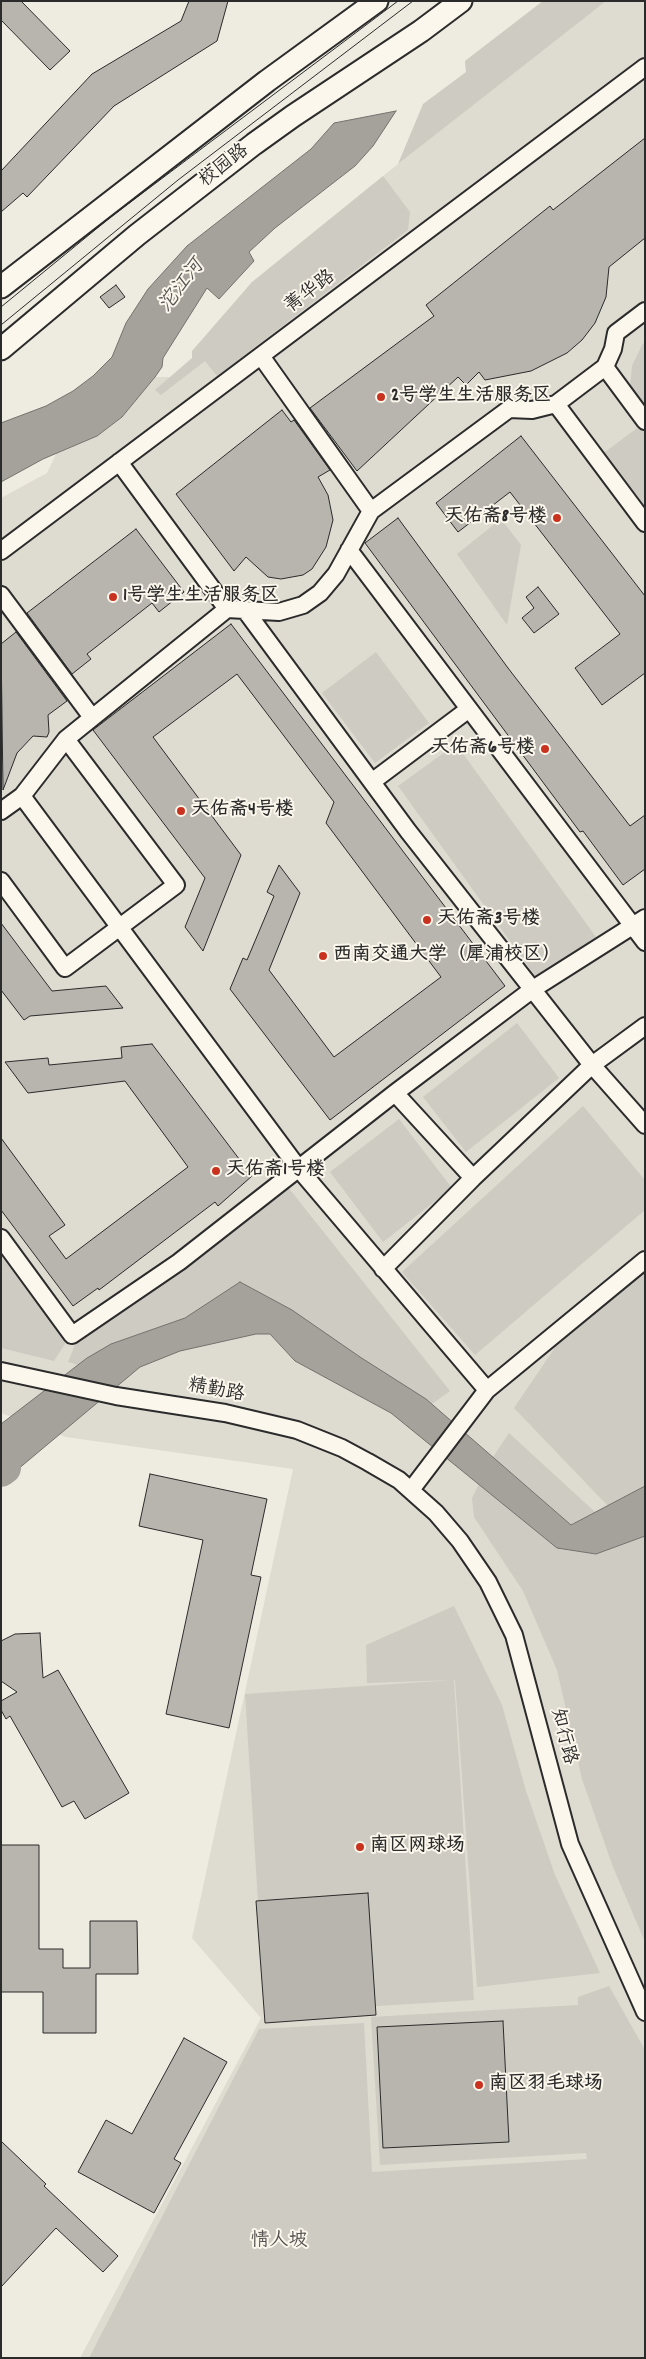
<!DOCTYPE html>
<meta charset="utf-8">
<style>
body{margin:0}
#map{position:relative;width:646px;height:2359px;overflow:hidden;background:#eeebe0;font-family:Dekko,sans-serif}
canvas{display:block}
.frame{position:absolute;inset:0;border:2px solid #2b2b2b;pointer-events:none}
</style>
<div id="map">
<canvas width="646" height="2359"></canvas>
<div class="frame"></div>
</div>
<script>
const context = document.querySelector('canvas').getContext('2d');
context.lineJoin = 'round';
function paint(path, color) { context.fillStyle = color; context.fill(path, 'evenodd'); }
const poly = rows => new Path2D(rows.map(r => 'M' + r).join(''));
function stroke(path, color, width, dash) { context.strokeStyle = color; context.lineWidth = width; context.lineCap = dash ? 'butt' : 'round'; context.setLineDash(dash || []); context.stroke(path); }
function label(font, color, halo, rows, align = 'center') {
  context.font = font + ' Dekko,"LXGW WenKai TC",sans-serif'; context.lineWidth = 4; context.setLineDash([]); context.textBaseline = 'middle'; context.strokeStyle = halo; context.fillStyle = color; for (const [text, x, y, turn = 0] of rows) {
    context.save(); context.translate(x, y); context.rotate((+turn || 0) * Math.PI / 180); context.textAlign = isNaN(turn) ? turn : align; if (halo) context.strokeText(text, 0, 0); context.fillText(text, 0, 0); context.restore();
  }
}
paint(poly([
 [543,1,645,1,645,2358,80,2358,261,2018,192,1938,293,1469,66,1437,1,1413,1,498,47,473,56,454,97,436,122,417,155,377,171,377,375,228,383,176,471,106,465,61]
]), '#dedbd1');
paint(poly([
 [543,1,606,1,398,164,423,104,466,72,465,61],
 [383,176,410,212,408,230,217,376,205,361,161,395,155,390,192,358,192,351,252,282],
 [643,343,645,345,645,406,630,386,632,366],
 [640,426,645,432,645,515,601,455],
 [501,519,521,545,507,625,457,554],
 [376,652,429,723,375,763,322,693],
 [456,744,596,937,538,980,398,786],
 [517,1023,559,1078,466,1152,423,1097],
 [583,1106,645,1180,645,1210,475,1355,402,1272],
 [399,1119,452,1188,383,1242,330,1172],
 [287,1186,450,1391,432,1404,240,1282,185,1318,111,1344,78,1365,68,1362,77,1340,113,1319,160,1286],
 [1,1251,70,1336,54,1361,1,1348],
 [645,1268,645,1486,608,1506,514,1408,560,1340],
 [509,1433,595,1512,571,1525,493,1457],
 [479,1484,558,1548,596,1554,645,1536,645,1942,613,1867,582,1779,557,1670,523,1591,474,1517,472,1498],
 [454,1606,502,1705,526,1791,555,1875,600,1973,477,1987,455,1680,367,1683,366,1645],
 [454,1680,474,2000,265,2013,245,1694],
 [609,1986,645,2050,645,2358,89,2358,259,2029,364,2023,372,2172,587,2159,586,2153,380,2165,371,2017,578,2005,578,1997]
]), '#cecbc2');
const water = poly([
 [396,111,373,146,355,166,275,228,249,252,254,261,219,299,207,288,163,358,162,367,155,377,122,417,97,436,43,459,1,482,1,423,46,406,73,391,93,376,112,357,126,323,148,289,187,246,311,149,334,123,396,111],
 [240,1282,292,1310,360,1357,426,1399,571,1525,645,1486,645,1536,596,1554,557,1548,391,1413,295,1361,270,1334,256,1334,180,1351,140,1367,11,1475,1,1462,1,1424,87,1358,111,1344,185,1318,240,1282]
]);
paint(water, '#a4a29a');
stroke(water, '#74726e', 1);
stroke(poly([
 [1,1471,5,1468]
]), '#a4a29a', 32);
const building = poly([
 [1,1,21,1,70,51,50,70,1,20,1,1],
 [189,1,228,1,217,41,114,106,27,197,23,193,1,212,1,171,92,74,181,21,189,1],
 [645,138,645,238,609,267,606,297,595,323,582,340,567,353,531,371,485,380,479,372,466,385,458,377,357,471,310,408,434,316,426,305,550,206,553,210,645,138],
 [116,285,125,297,109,308,100,297,116,285],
 [282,410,291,422,294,420,330,470,318,477,328,495,333,520,326,547,312,569,303,575,281,579,268,577,246,557,234,571,176,494,282,410],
 [521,436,645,596,645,673,602,705,575,668,620,634,510,492,458,532,436,503,521,436],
 [398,518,508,668,630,826,645,815,645,869,623,885,583,831,580,832,365,543,398,518],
 [136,529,184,592,159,612,152,603,87,654,91,659,72,674,27,613,136,529],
 [538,587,559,614,534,633,522,618,534,608,526,597,538,587],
 [231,624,505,986,330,1120,230,989,243,958,247,960,274,896,267,892,279,865,300,893,269,970,334,1057,441,977,326,823,334,802,237,674,153,737,241,855,203,951,185,927,205,878,93,730,231,624],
 [16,632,67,701,48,715,49,732,47,737,33,736,17,753,3,790,1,644,16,632],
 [1,923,52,991,106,986,123,1008,30,1016,24,1020,1,990,1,923],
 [152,1044,252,1176,218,1206,215,1202,99,1290,98,1288,73,1306,1,1210,1,1138,65,1225,49,1236,66,1259,188,1167,125,1081,28,1093,5,1062,48,1058,49,1065,122,1058,121,1047,152,1044],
 [150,1474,267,1499,251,1575,261,1577,229,1728,166,1714,203,1540,139,1526,150,1474],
 [40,1633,43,1678,58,1670,129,1793,85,1819,74,1801,62,1807,10,1716,6,1719,1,1710,1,1701,17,1692,1,1681,1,1641,15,1634,40,1633],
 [1,1845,39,1845,39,1949,63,1949,63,1968,90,1968,90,1921,137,1921,138,1974,96,1974,96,2033,43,2033,43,1992,1,1992,1,1845],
 [368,1893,376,2015,265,2023,256,1901,368,1893],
 [503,2021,509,2142,383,2148,377,2027,503,2021],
 [184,2038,227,2062,174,2159,181,2163,154,2213,78,2172,106,2120,132,2134,184,2038],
 [1,2141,46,2184,44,2186,118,2256,103,2272,56,2228,1,2287,1,2141]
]);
paint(building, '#b8b5ae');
stroke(building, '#2b2b2b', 1);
const minor = poly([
 [261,356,371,511],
 [605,367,645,421],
 [556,404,645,523],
 [119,462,227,609],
 [349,550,645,942],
 [1,551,645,67],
 [1,595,91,716],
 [245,610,408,831,592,1065,645,1125],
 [373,781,469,709],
 [22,796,299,1169,487,1390],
 [1,811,22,796,66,739,227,609,279,612,303,605,320,593,336,574,371,511,509,409,532,410,556,404,605,367,613,349,616,333,645,311],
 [1,881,65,968,176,885,66,739],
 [395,1093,473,1178],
 [1,1238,72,1335,179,1262,395,1093,533,989,645,918],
 [383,1269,473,1178,592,1065,645,1026],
 [1,1371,116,1396,225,1413,297,1430,342,1448,368,1462,399,1480,436,1513,460,1541,488,1582,514,1635,570,1844,645,2012],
 [411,1490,487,1390,645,1260]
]);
const tertiary = poly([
 [1,287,267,81,377,1],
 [1,349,137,235,254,144,293,116,421,31,461,1]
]);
stroke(minor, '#2b2b2b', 20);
stroke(tertiary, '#2b2b2b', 25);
stroke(minor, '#fbf7ec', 16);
stroke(tertiary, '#fbf7ec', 21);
stroke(poly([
 [1,307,112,216,398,1],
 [1,325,178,180,413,1]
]), '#2b2b2b', 1);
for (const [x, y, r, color] of [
 [381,397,5,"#c8321e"],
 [557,518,5,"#c8321e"],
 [113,597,5,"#c8321e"],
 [545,749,5,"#c8321e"],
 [181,811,5,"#c8321e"],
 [427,920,5,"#c8321e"],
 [323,956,5,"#c8321e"],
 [216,1171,5,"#c8321e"],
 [360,1847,5,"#c8321e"],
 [479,2085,5,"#c8321e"]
]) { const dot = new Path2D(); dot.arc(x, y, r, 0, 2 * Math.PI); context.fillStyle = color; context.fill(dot); stroke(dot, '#fbf7ec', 2); }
label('19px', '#2b2b2b', '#fbf7ec', [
 ["校园路",225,167,-38],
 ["菁华路",311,293,-37],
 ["精勤路",216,1392,10],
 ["知行路",562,1737,76]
]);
label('bold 19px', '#2b2b2b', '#fbf7ec', [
 ["2号学生生活服务区",391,397],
 ["天佑斋8号楼",547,518,"right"],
 ["1号学生生活服务区",123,597],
 ["天佑斋6号楼",535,749,"right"],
 ["天佑斋4号楼",191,811],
 ["天佑斋3号楼",437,920],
 ["西南交通大学（犀浦校区）",333,956],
 ["天佑斋1号楼",226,1171],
 ["南区网球场",370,1847],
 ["南区羽毛球场",489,2085]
], 'left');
label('19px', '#545351', '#fbf7ec', [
 ["情人坡",279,2242]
]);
label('italic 20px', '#555552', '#fbf7ec', [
 ["沱江河",183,287,-52]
]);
</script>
